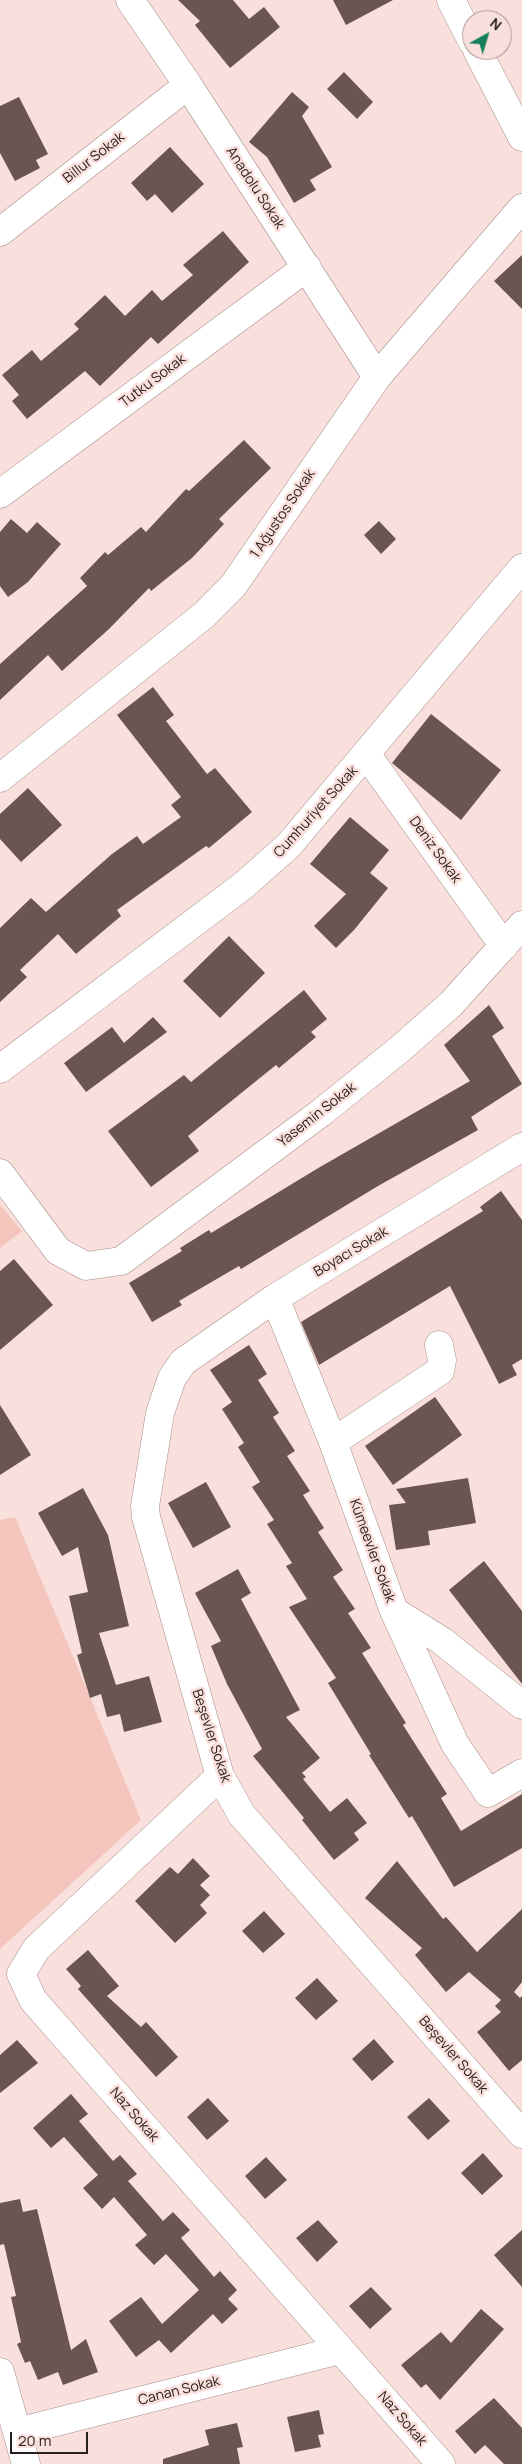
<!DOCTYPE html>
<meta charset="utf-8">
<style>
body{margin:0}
#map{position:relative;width:522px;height:2464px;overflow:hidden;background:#fae0dc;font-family:Manrope,sans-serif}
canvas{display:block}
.north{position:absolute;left:462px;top:10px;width:50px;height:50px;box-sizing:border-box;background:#fae0dc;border:1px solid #a69390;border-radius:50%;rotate:39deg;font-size:14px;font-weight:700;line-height:20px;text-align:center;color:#29201e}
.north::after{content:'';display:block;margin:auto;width:18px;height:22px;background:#16805b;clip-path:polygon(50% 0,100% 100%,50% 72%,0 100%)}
.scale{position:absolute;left:10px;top:2432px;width:78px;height:22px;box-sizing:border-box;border:2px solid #29201e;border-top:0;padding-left:6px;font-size:15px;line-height:18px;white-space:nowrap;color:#29201e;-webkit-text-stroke:4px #fae0dc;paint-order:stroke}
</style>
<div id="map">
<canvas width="522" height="2464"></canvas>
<div class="north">N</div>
<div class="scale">20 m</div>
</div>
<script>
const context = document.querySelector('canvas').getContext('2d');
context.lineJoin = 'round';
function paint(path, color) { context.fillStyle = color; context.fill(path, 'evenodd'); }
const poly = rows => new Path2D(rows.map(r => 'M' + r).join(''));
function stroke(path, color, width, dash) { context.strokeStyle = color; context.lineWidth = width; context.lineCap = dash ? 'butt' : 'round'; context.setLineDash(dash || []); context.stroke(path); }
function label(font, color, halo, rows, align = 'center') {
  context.font = font + ' Manrope,sans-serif'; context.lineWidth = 5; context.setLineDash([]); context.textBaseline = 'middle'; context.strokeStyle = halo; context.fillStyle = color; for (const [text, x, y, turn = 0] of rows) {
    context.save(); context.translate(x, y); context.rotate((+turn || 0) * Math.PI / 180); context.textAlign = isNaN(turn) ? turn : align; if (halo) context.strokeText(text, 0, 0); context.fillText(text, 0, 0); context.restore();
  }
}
paint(poly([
 [0,1205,22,1231,0,1248],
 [15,1517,141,1820,0,1949,0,1520]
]), '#f3c5bd');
paint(poly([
 [178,0,233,0,249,19,264,7,280,27,230,68,195,25,200,21],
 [333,0,393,0,346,25],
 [344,72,373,102,357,119,327,89],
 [292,92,309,107,302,116,332,167,310,180,316,190,294,203,267,157,249,142],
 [19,97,48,154,36,160,40,168,15,181,0,153,0,106],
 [170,147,204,184,172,213,155,194,147,201,131,183],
 [223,231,249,262,158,344,151,337,100,386,85,371,27,419,12,401,19,395,2,375,32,350,41,361,79,329,74,324,105,295,125,316,152,290,162,301,193,275,183,265],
 [522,255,522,309,494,281],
 [244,440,271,468,219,519,224,524,192,558,151,591,149,588,109,629,62,671,48,655,0,700,0,664,87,586,80,578,105,552,108,555,141,527,146,532,186,489,189,491],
 [11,519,27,533,37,522,61,544,28,582,8,597,0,586,0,532],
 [379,521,396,539,381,554,364,535],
 [153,687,174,715,166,721,207,774,215,768,252,812,209,848,206,846,117,910,121,916,76,954,58,934,20,970,27,977,0,1002,0,928,31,898,46,912,112,854,137,836,143,844,181,817,171,805,181,797,117,715],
 [431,714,501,770,461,820,392,763],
 [28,788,62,825,21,862,0,839,0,814],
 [350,817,389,850,370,873,388,888,354,930,336,948,314,926,346,894,310,864],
 [229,936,265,973,220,1018,183,981],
 [304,990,327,1019,311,1032,316,1037,279,1068,276,1065,188,1136,199,1151,151,1187,108,1131,184,1075,191,1082],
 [489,1005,504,1028,492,1036,522,1084,471,1117,478,1130,378,1186,241,1269,239,1266,179,1301,182,1305,152,1322,129,1283,182,1251,180,1248,209,1230,211,1233,320,1167,470,1081,444,1045],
 [153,1017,167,1032,86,1092,64,1063,112,1027,124,1043],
 [501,1191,522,1220,522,1359,512,1365,517,1375,499,1384,450,1286,319,1365,301,1322,483,1211,480,1207],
 [14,1259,53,1305,0,1350,0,1271],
 [249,1345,267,1374,258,1380,279,1413,273,1417,295,1451,287,1456,310,1491,303,1495,324,1528,318,1532,343,1570,333,1577,355,1609,348,1613,371,1648,362,1653,406,1723,403,1725,447,1794,441,1798,461,1831,522,1794,522,1848,454,1887,412,1816,409,1818,369,1755,371,1754,328,1683,336,1678,289,1607,307,1599,286,1566,292,1563,267,1524,274,1520,252,1487,260,1482,238,1447,244,1443,222,1409,232,1402,210,1370],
 [435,1397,462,1435,393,1485,365,1446],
 [0,1405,31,1455,0,1475],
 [468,1478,476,1523,428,1531,430,1545,396,1550,389,1505,406,1503,396,1489],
 [206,1482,231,1527,193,1548,168,1503],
 [83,1488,108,1535,129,1626,99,1633,116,1685,149,1676,162,1722,124,1732,120,1714,107,1717,101,1694,90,1698,77,1655,82,1653,69,1596,88,1592,78,1547,62,1556,38,1513],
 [484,1561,522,1611,522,1684,449,1590],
 [238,1569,251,1593,241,1599,300,1710,286,1717,320,1758,302,1773,306,1777,303,1779,330,1812,347,1798,367,1823,354,1833,359,1840,334,1860,302,1820,304,1818,253,1756,262,1749,227,1684,211,1646,221,1641,195,1593],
 [193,1858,210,1876,200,1885,210,1895,200,1905,207,1913,175,1943,135,1901,170,1867,178,1874],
 [397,1861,443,1919,446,1917,477,1952,522,1909,522,1982,514,1992,520,1998,522,1996,522,2060,509,2071,477,2032,501,2012,495,2006,501,2000,469,1972,446,1992,415,1955,422,1948,365,1898],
 [264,1911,285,1934,263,1953,242,1931],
 [88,1950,119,1986,107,1996,141,2027,146,2022,178,2057,156,2077,78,1989,81,1986,66,1969],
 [317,1978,338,2001,316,2020,295,1998],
 [374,2039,394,2062,372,2081,352,2059],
 [17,2040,38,2063,0,2093,0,2055],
 [71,2094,88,2114,79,2121,113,2161,120,2155,137,2174,128,2181,163,2221,173,2212,190,2230,181,2238,214,2277,220,2271,237,2290,228,2299,238,2309,222,2324,213,2314,171,2353,159,2340,136,2357,109,2321,141,2297,162,2324,199,2290,166,2254,154,2265,135,2245,147,2235,114,2197,102,2209,83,2188,98,2175,64,2137,51,2148,33,2128],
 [208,2098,229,2121,207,2140,187,2117],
 [429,2098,450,2121,428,2140,407,2117],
 [483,2153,503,2176,482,2195,461,2173],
 [266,2157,287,2180,265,2199,245,2176],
 [20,2199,23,2212,37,2209,71,2350,86,2339,98,2372,63,2385,58,2372,38,2380,30,2361,25,2363,17,2344,21,2342,11,2297,16,2296,4,2244,0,2245,0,2203],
 [318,2220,338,2242,317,2262,296,2238],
 [522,2230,522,2287,494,2255],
 [371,2287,392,2309,370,2329,349,2306],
 [481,2309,504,2329,440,2400,426,2384,421,2388,401,2365,441,2332,451,2343],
 [494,2398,522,2428,522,2464,504,2464,485,2445,475,2454,455,2431],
 [319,2410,324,2434,318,2435,321,2447,295,2452,287,2417],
 [237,2423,243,2447,237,2448,240,2464,163,2464,163,2459,209,2445,205,2430]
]), '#6a5551');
const minor = poly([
 [130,0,188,85,377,377],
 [451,0,472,41],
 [477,50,522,137],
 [0,232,188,85],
 [0,494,307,267],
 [366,754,504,946],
 [0,778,204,615,233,586,377,377,522,208],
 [0,1069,244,885,289,845,522,568],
 [522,1147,275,1298,183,1362,172,1378,160,1413,145,1506,146,1517,220,1776,242,1815,522,2134],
 [0,1173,58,1251,86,1266,121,1261,322,1112,400,1049,451,1004,522,925],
 [275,1298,333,1442,394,1611,455,1744,488,1793,522,1773],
 [333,1442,440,1371,442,1360,439,1345],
 [394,1611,442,1641,522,1705],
 [220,1776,36,1949,21,1974,33,2000,441,2464],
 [0,2372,26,2464],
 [17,2432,340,2350]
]);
stroke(minor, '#a58d89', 29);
stroke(minor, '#fff', 28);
label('14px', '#29201e', '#fae0dc', [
 ["Billur Sokak",94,158,-38],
 ["Anadolu Sokak",255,188,57],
 ["Tutku Sokak",153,381,-37],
 ["1 Ağustos Sokak",283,514,-56],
 ["Cumhuriyet Sokak",316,812,-48],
 ["Deniz Sokak",435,850,54],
 ["Yasemin Sokak",317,1115,-38],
 ["Boyacı Sokak",351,1252,-31],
 ["Kümeevler Sokak",372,1551,70],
 ["Beşevler Sokak",211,1736,72],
 ["Beşevler Sokak",453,2055,49],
 ["Naz Sokak",134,2115,49],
 ["Canan Sokak",179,2391,-14],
 ["Naz Sokak",402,2419,49]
]);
</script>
